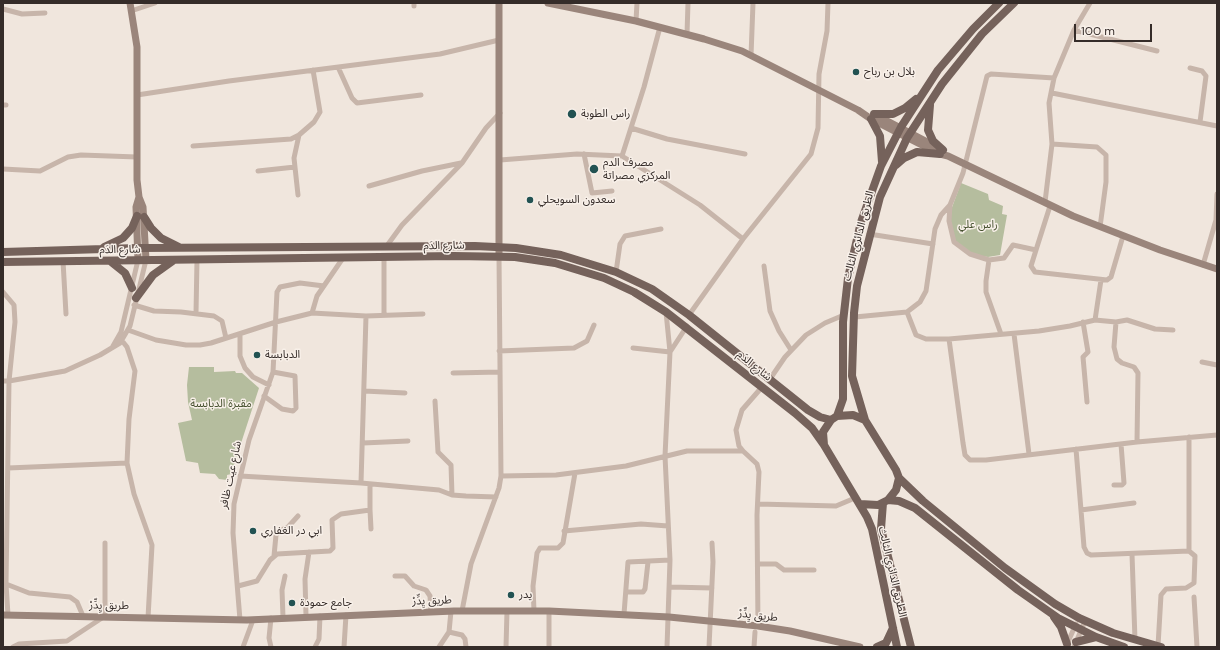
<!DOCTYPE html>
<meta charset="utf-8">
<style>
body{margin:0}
#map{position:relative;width:1220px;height:650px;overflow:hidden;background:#f0e6dd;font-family:"DM Sans",sans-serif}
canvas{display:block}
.frame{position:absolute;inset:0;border:4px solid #352c29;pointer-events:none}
.scale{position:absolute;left:1074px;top:24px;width:78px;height:18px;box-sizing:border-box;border:2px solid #352c29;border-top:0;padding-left:5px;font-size:12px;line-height:14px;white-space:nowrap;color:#352c29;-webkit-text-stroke:3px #f8f0e9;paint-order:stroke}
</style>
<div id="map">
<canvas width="1220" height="650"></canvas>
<div class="frame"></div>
<div class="scale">100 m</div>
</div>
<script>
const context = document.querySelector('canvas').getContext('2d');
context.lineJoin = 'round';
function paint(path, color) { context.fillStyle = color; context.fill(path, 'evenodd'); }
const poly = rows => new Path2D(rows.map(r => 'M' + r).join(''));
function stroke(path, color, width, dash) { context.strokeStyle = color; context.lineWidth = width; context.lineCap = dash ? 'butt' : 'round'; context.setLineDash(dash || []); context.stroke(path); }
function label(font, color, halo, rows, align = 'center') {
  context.font = font + ' "DM Sans","Noto Sans Arabic",sans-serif'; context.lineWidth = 3; context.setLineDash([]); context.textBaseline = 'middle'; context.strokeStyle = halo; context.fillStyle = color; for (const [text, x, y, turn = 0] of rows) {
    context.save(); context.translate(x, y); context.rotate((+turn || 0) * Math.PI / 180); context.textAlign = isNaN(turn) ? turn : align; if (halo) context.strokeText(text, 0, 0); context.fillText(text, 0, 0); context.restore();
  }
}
paint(poly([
 [961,183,988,194,989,200,1003,206,1002,214,1007,215,1000,255,988,257,970,254,955,242,951,233,951,210],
 [189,367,214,367,214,372,235,371,236,373,242,373,259,388,231,474,227,475,227,480,219,479,215,474,200,473,198,463,186,461,178,423,192,420,188,402,187,385]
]), '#b5bd9e');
stroke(poly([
 [414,3,414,6],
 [3,9,22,14,45,13],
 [131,11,155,3],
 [636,21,637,3],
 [1074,30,1157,51],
 [687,34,688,3],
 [751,56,753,3],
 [338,67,352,98,357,103,421,95],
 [1190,68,1202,71,1206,76,1200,122],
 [1052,93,1217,126],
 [137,95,229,81,440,54,499,40],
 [3,105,6,105],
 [631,128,667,139,745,154],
 [1052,144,1097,147,1106,155,1106,182,1100,227],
 [193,146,291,139,299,135,314,122,320,112,313,70],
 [584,154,592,193,612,191],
 [622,156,644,87,660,27],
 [500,160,577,154,622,156,700,205,743,239],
 [3,169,40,171,68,157,81,155,137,157],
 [258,171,295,167],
 [369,186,422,171,461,163],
 [298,195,294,158,299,135],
 [1045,202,1052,144,1049,103,1054,78,1074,30,1090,3],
 [950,205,949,221,954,242,970,254,989,260,1004,258,1013,245,1036,250,1050,206],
 [869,234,933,244],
 [386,247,402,225,462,163,486,128,500,113],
 [1036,250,1031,266,1035,272,1107,280,1111,277,1123,236],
 [989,260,986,281,986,292,1001,334],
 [63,261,66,314],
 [1203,265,1216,220,1217,194],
 [764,266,770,311,779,331,791,350],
 [616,272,620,244,625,236,661,229],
 [3,292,14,305,15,322,9,381,3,381],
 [134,305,154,311,181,312,214,316,222,321,226,338],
 [666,312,670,352,665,456,670,560,667,647],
 [907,312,920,302,926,291,935,229,941,215,950,205,963,173,987,76,991,74,1054,78],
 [196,313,197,260],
 [312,313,317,296,343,258],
 [384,315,384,257],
 [689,315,743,239,811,154,818,128,819,74,827,31,828,3],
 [855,317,907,312,916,335,926,339,949,339,1039,331,1070,326,1095,320,1116,322,1114,347,1117,359,1122,363,1134,367,1138,373,1137,442],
 [1095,320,1101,280],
 [1083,322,1088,352,1083,357,1087,402],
 [1116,322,1127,320,1155,329,1173,330],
 [128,330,156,340,186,345,200,345,211,343,276,322,312,313,366,316,423,314],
 [240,334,240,356,245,368,253,377,269,385],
 [1014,334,1029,454],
 [119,337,127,347,135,371,129,419,127,463,134,494,152,545,148,618],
 [949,339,963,443,965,455,970,460,986,460,1137,442,1217,435],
 [113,346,121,332,138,260],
 [633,348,670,352],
 [499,351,574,348,587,341,594,325],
 [670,352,687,326],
 [1202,362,1217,365],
 [453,373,500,372],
 [770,379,785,357,806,335,825,323,844,315],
 [364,391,405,393],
 [264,396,282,409,293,411,296,408,295,376,273,372],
 [435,401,438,452,451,465,452,495],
 [363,443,408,441],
 [1076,449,1084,547,1087,553,1091,555,1189,551,1189,437],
 [8,468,127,463],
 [240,476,361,483,439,490,452,495,466,496,496,497],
 [501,476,556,475,626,466,687,451,743,451],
 [361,483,366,316],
 [1114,485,1122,485,1124,483,1121,444],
 [758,504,836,506,855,498],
 [370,510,371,529],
 [1081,510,1134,503],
 [564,531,641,524,668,526],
 [1132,554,1135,640],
 [274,556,276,535,279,531,288,527,298,516],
 [759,564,776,564,784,570,814,570],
 [395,576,405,576,414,586,426,590,430,596,431,612],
 [6,584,29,593,70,597,77,602,83,616],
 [238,586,257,581,270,560,277,554,330,551,333,548,332,520,341,514,370,510,370,485],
 [670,587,712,588],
 [626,592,643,592,645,589,648,562],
 [1194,597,1197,647],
 [451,611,449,632,462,635,465,639,466,647],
 [462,611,471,564,499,488,501,476,499,256],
 [534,611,533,586,537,553,540,548,558,548,563,543,575,473],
 [624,614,628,562,670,560],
 [8,615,6,584,9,381,65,371,100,355,120,343,130,326,146,260],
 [306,616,305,579,309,552],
 [283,617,282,590,285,576],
 [240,620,233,533,234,504,249,440,273,372,277,292,280,287,300,283,324,286],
 [758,626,757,515,759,472,757,464,743,451,739,446,736,430,742,410,762,387],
 [1067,644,1076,624],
 [1158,646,1161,595,1166,589,1186,588,1194,583,1195,556,1189,551],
 [13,647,19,644,67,641,105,616,105,543],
 [243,647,253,620],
 [271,647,269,638,271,618],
 [315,647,319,639,320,616],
 [344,647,346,615],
 [439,647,449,632],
 [506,647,507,611],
 [549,647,549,611],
 [709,647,713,562,712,543],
 [754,647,755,632],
 [1074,647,1085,621]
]), '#c7b5aa', 5);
stroke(poly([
 [130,3,137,47,137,180,139,197,143,207,146,260],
 [548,3,636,21,704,39,742,51,858,110,871,119,898,133,940,154,948,156,1073,216,1160,250,1217,269],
 [874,114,937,147],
 [499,253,499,3],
 [138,260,136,207,139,197],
 [3,615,247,620,454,611,549,611,669,617,758,626,790,631,860,647]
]), '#9a857b', 7);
stroke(poly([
 [930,105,928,130,933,141,943,150],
 [874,114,893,114,905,108,916,99],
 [871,119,880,136,882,162],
 [896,165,904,158,917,152,940,154],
 [144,217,151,228,161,238,179,247],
 [104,247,123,238,132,228,137,216],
 [3,252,138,248,475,246,516,248,561,255,616,272,652,289,689,315,808,410,820,417,831,420],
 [110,261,125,273,132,288],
 [3,262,454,256,515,257,555,263,604,278,634,292,666,312,795,413,812,428,824,445],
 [136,298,153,275,174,260],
 [837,416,843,399,843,322,848,278,861,222,881,166,901,127,938,70,973,29,999,3],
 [865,420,852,376,854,313,857,286,880,197,907,138,942,84,982,34,1014,3],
 [899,478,923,501,1005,568,1055,604,1079,618,1113,633,1161,647],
 [888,500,899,501,915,508,1018,590,1058,618,1096,637,1124,647],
 [883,503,881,529,911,647],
 [860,504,878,505,888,500,896,490,899,478,896,470,865,420,853,415,837,416,831,420,823,432,824,445,867,517,872,529,897,647],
 [1054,617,1061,627,1067,644],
 [1076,642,1096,637],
 [877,647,886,643,893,628]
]), '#75625b', 8);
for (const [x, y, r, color] of [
 [856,72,4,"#225252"],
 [572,114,5,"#225252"],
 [594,169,5,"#225252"],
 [530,200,4,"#225252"],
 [257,355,4,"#225252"],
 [253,531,4,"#225252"],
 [511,595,4,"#225252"],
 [292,603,4,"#225252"]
]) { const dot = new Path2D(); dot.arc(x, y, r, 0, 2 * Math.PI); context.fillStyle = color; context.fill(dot); stroke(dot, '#f8f0e9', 1.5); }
label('11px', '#352c29', '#f8f0e9', [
 ["بلال بن رباح",864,72],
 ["راس الطوبة",581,114],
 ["مصرف الدم",603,163],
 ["المركزي مصراتة",603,176],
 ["سعدون السويحلي",538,200],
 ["الدبابسة",265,355],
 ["ابي در الغفاري",261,531],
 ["يدر",519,595],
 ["جامع حمودة",300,603]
], 'left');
label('11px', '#46512f', '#f8f0e9', [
 ["راس علي",978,225],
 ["مقبرة الدبابسة",221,404]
]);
label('11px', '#352c29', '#f8f0e9', [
 ["الطريق الدائري الثالث",859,236,-75],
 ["شارع الدَم",444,246,-1],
 ["شارع الدَم",120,250,-1],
 ["شارع الدَم",754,366,39],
 ["شارع عيت ظافر",231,475,-78],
 ["الطريق الدائري الثالث",892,572,77],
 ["طريق يِدِّرْ",432,601,-2],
 ["طريق يِدِّرْ",109,606,1],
 ["طريق يِدِّرْ",758,616,7]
]);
</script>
